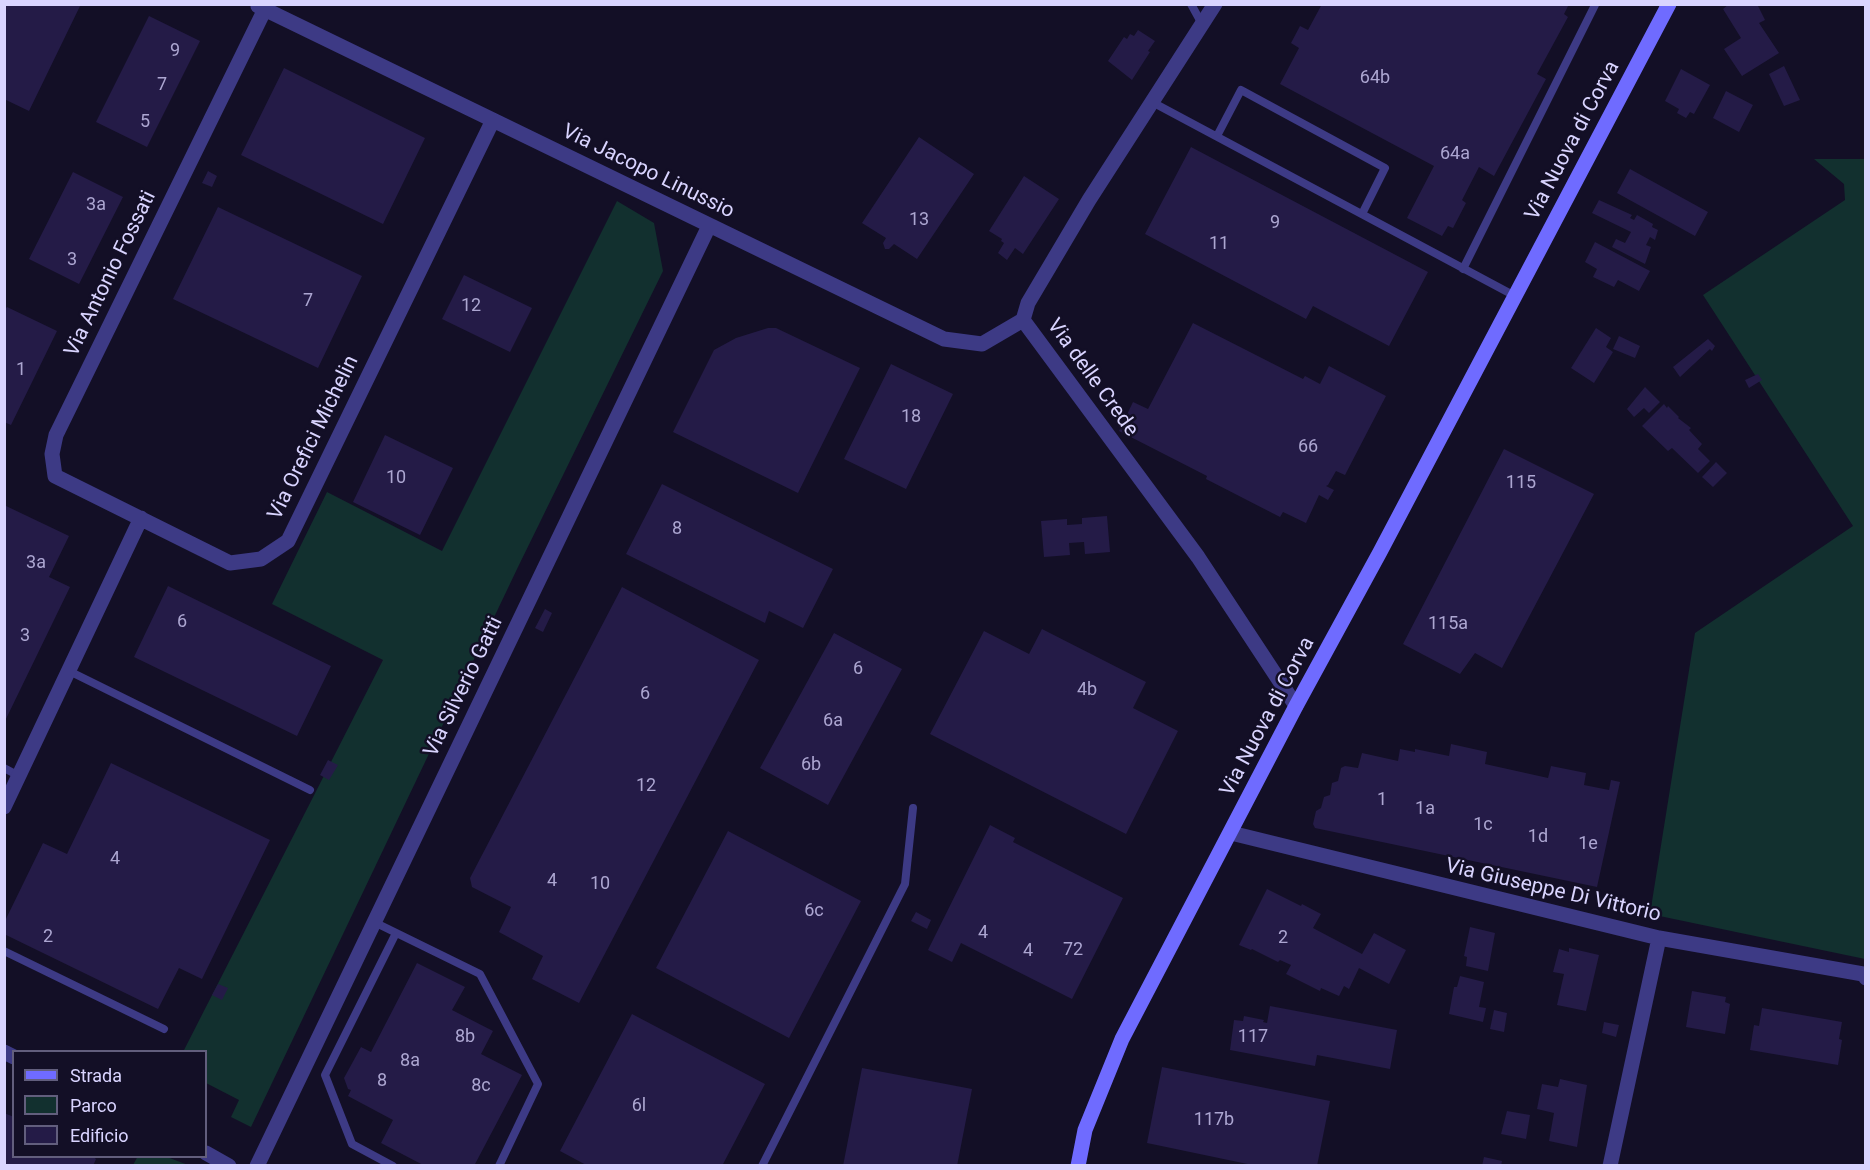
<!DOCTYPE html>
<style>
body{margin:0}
#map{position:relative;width:1870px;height:1170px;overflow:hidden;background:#130f26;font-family:Roboto,sans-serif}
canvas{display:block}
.frame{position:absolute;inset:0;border:6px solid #d9d4ff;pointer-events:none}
.legend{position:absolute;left:12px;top:1050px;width:195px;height:108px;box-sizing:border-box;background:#130f26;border:2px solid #625e7d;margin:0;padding:8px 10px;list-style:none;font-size:18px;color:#d9d4ff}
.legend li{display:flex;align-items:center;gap:12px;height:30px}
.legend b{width:30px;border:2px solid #625e7d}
</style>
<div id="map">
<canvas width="1870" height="1170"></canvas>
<div class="frame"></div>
<ul class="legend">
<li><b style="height:8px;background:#6f6bff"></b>Strada</li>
<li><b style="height:16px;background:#12302f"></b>Parco</li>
<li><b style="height:16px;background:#241b47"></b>Edificio</li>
</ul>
</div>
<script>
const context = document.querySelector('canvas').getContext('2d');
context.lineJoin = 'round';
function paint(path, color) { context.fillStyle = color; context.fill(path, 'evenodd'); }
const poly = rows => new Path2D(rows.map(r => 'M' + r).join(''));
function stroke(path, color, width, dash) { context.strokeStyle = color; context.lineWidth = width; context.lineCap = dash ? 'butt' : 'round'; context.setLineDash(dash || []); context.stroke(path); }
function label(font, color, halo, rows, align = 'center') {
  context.font = font + ' Roboto,sans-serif'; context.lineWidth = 5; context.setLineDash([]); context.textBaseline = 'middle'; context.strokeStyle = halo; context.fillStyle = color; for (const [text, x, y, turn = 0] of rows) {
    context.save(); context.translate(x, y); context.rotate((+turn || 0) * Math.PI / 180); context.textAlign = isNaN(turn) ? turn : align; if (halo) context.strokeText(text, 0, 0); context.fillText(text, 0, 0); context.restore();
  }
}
paint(poly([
 [1814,159,1865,159,1865,959,1650,914,1695,633,1853,526,1703,295,1845,200,1844,184],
 [617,201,654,223,663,271,518,567,251,1127,231,1117,239,1100,206,1083,206,1052,183,1052,383,660,272,604,327,492,442,551],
 [138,1156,167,1157,188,1165,133,1165]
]), '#12302f');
paint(poly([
 [4,4,81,4,29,111,4,99],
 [1322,4,1569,4,1564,14,1568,17,1537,74,1546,79,1494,176,1479,167,1462,200,1466,203,1453,228,1448,226,1442,236,1407,218,1434,166,1280,84,1299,48,1291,43,1300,26,1308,30],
 [1729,4,1757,4,1765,20,1759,23,1779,53,1742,76,1724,49,1741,38,1723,9],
 [149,16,200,41,147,147,96,122],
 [1138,30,1155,41,1148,51,1150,52,1132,80,1108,61,1124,37,1127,39,1130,34,1134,36],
 [1784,66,1800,100,1784,106,1769,74],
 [284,68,425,138,383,224,241,155],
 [1681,69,1710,85,1694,114,1690,112,1686,118,1677,113,1679,109,1665,101],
 [1726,91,1753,105,1739,132,1713,118],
 [919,137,974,174,917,259,894,244,889,249,885,249,883,243,886,238,862,223],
 [1191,147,1428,272,1389,346,1313,306,1306,319,1145,234],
 [1630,169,1708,212,1695,236,1617,193],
 [208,171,217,176,212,187,202,183],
 [73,172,123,197,79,284,29,259],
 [1024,176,1059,199,1023,254,1015,248,1007,260,998,253,1004,243,1001,241,1002,239,989,231],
 [1599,200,1632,215,1630,218,1634,220,1637,215,1653,224,1652,227,1658,230,1655,240,1650,237,1646,245,1651,247,1645,264,1612,247,1616,239,1625,243,1631,232,1592,213],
 [218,207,362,276,318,368,173,299],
 [1595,242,1650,271,1639,291,1618,280,1614,287,1593,277,1597,269,1585,262],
 [464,275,532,308,510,352,442,319],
 [7,307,57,331,11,425,4,422,4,311],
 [1193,323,1303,379,1305,376,1320,384,1329,366,1386,396,1345,475,1336,471,1328,485,1326,486,1334,490,1328,500,1319,495,1306,523,1283,512,1280,517,1206,479,1207,476,1119,431,1133,402,1148,409],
 [768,328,776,328,860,368,798,493,673,432,714,350,736,338],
 [1596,328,1611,338,1606,347,1613,352,1594,383,1571,368],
 [1619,336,1640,346,1635,358,1613,349],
 [1708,339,1715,346,1712,351,1710,349,1680,377,1673,367],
 [891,364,953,394,906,489,844,459],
 [1758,374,1762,380,1749,388,1745,380],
 [1645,387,1660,402,1649,413,1644,408,1634,417,1627,409],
 [1664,404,1667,408,1668,406,1679,417,1678,418,1691,428,1689,430,1702,444,1698,449,1710,461,1698,473,1672,448,1668,451,1642,426],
 [385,435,453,468,420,535,353,502],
 [1504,449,1594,494,1502,668,1475,653,1460,674,1403,644],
 [1716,462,1727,473,1713,487,1702,477],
 [662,484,833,569,803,628,769,611,765,623,626,554],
 [4,505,69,536,49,577,70,587,4,723],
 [1107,516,1110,552,1085,554,1084,542,1069,543,1070,555,1044,557,1041,521,1067,519,1067,525,1082,524,1082,518],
 [168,586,331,666,297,736,134,657],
 [622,587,759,660,579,1003,532,979,543,956,499,932,511,907,472,887,470,878],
 [545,609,552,613,543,632,535,628],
 [1042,629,1146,682,1133,708,1178,731,1126,834,930,734,984,631,1029,654],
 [834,633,902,669,828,805,760,768],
 [1451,744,1487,752,1485,764,1548,778,1551,766,1586,773,1584,785,1609,790,1611,780,1620,782,1597,887,1315,828,1313,824,1316,811,1321,808,1324,797,1330,795,1332,783,1338,781,1341,768,1345,766,1358,768,1362,753,1398,761,1400,749,1415,752,1415,749,1449,756],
 [328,760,338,765,329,780,320,775],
 [111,763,270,840,202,979,179,968,158,1009,4,934,4,923,43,843,67,854],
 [990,825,1015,838,1013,842,1123,898,1072,999,961,943,952,962,928,950],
 [728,831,861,901,789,1038,656,968],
 [1267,889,1301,906,1302,904,1321,914,1313,928,1362,954,1374,933,1406,950,1389,984,1359,968,1349,989,1344,986,1339,996,1321,988,1320,991,1286,974,1291,965,1280,960,1278,962,1252,949,1251,950,1239,945],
 [916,912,931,920,927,929,911,921],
 [1470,927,1495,933,1488,971,1466,966,1467,957,1464,956],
 [1569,948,1599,955,1586,1011,1557,1005,1564,974,1553,972,1559,949,1569,952],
 [417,963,465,987,452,1010,493,1031,481,1054,522,1075,474,1166,425,1166,381,1143,393,1120,348,1096,351,1090,348,1089,344,1078,361,1047,371,1052],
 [1460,976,1484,982,1479,1007,1486,1008,1483,1022,1449,1014,1454,987,1457,987],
 [218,984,228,988,222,1000,212,995],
 [1692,991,1726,997,1725,1002,1730,1004,1725,1034,1686,1027],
 [1270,1006,1397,1030,1390,1069,1317,1055,1315,1066,1230,1050,1234,1020,1243,1021,1244,1016,1264,1020,1263,1022,1267,1023],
 [1762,1008,1842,1022,1839,1039,1842,1040,1838,1065,1750,1050,1754,1025,1759,1026],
 [1494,1010,1507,1013,1504,1032,1490,1029],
 [632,1014,765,1084,722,1166,588,1166,560,1151],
 [1604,1022,1619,1025,1616,1037,1602,1033],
 [1162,1067,1330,1101,1317,1166,1257,1166,1147,1143],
 [862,1068,972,1089,957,1166,843,1166],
 [1560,1079,1587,1085,1577,1147,1549,1141,1554,1113,1537,1109,1542,1084,1558,1087],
 [1507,1111,1530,1115,1526,1139,1501,1134],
 [4,1113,14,1117,14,1156,92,1156,96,1159,93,1166,4,1166],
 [1484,1157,1502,1161,1501,1166,1482,1166]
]), '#241b47');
stroke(poly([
 [1191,4,1202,24],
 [1152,102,1515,296],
 [1217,136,1241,90,1385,168,1362,214],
 [1463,269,1595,5],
 [69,671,310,790],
 [4,768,19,776],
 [374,922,480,974,538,1084,499,1166],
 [4,951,164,1029],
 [393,1166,352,1144,325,1075,396,933],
 [762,1166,905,884,913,808]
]), '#3d3a85', 8);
stroke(poly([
 [258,6,944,339,982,344,1023,320],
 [265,9,56,435,52,454,55,476,230,563,261,559,288,541,493,120],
 [1023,320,1198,557,1296,706],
 [1023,320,1028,303,1089,200,1215,4],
 [4,807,141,518],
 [1231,833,1659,938,1863,974,1866,978],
 [4,1052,14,1057],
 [206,1153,229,1166],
 [257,1166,709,226],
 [1610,1166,1659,938]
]), '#3d3a85', 15);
stroke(poly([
 [1078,1166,1085,1130,1122,1039,1296,706,1380,552,1669,4]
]), '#6f6bff', 15);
label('18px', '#aca6d1', null, [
 ["9",175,51],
 ["64b",1375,78],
 ["7",162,85],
 ["5",145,122],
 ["64a",1455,154],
 ["3a",96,205],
 ["13",919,220],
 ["9",1275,223],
 ["11",1219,244],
 ["3",72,260],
 ["7",308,301],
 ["12",471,306],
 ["1",21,370],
 ["18",911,417],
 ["66",1308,447],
 ["10",396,478],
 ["115",1521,483],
 ["8",677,529],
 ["3a",36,563],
 ["6",182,622],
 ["115a",1448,624],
 ["3",25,636],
 ["6",858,669],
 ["4b",1087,690],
 ["6",645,694],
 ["6a",833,721],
 ["6b",811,765],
 ["12",646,786],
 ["1",1382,800],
 ["1a",1425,809],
 ["1c",1483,825],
 ["1d",1538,837],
 ["1e",1588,844],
 ["4",115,859],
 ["4",552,881],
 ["10",600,884],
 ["6c",814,911],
 ["4",983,933],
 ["2",48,937],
 ["2",1283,938],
 ["72",1073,950],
 ["4",1028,951],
 ["8b",465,1037],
 ["117",1253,1037],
 ["8a",410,1061],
 ["8",382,1081],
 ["8c",481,1086],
 ["6l",639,1106],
 ["117b",1214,1120]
]);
label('21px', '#d9d4ff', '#130f26', [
 ["Via Nuova di Corva",1573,141,-62],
 ["Via Jacopo Linussio",648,172,26],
 ["Via Antonio Fossati",111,274,-64],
 ["Via delle Crede",1092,378,54],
 ["Via Orefici Michelin",314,438,-64],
 ["Via Silverio Gatti",464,687,-64],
 ["Via Nuova di Corva",1268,717,-62],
 ["Via Giuseppe Di Vittorio",1553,891,13]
]);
</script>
